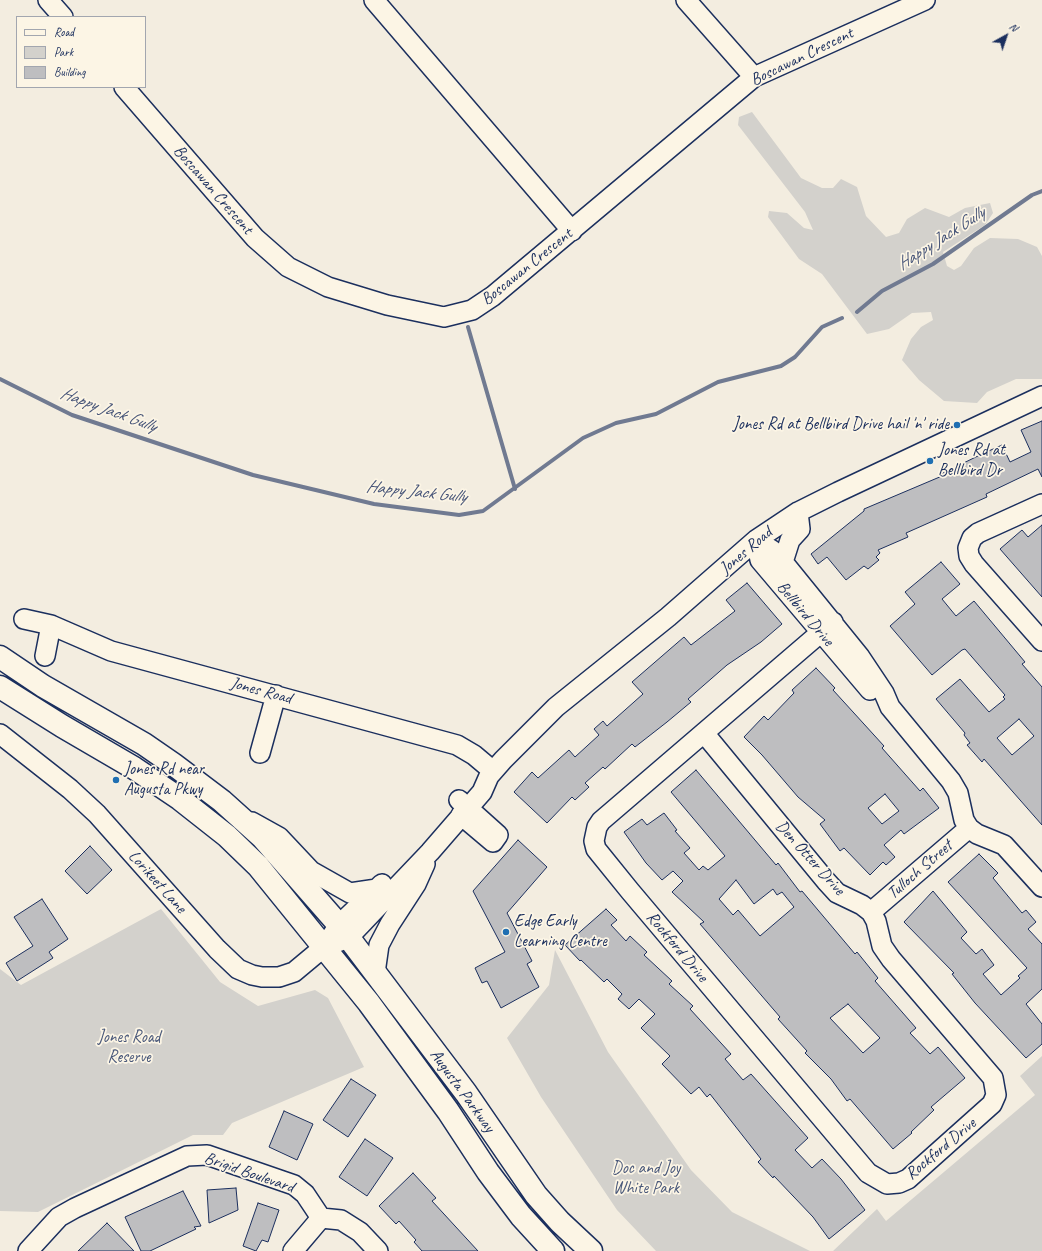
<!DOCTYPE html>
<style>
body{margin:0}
#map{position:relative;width:1042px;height:1251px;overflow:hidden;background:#f3ede0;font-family:Caveat,sans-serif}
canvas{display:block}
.legend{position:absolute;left:16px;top:16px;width:130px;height:72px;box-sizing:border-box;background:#fcf5e5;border:1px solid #a2a6af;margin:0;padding:5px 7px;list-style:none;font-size:12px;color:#1b2f5e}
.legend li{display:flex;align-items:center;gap:8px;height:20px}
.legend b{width:20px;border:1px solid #a2a6af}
.north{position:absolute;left:986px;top:16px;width:40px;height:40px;-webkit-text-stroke:3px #fcf5e5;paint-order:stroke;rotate:40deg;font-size:11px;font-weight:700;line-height:16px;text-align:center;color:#1b2f5e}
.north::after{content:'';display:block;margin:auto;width:14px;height:18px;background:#1b2f5e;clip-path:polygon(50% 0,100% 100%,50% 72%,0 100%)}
</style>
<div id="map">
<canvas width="1042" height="1251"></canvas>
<ul class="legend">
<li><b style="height:5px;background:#fcf5e5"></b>Road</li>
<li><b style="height:11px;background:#d3d1cc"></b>Park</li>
<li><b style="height:11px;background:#bebec0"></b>Building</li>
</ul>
<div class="north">N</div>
</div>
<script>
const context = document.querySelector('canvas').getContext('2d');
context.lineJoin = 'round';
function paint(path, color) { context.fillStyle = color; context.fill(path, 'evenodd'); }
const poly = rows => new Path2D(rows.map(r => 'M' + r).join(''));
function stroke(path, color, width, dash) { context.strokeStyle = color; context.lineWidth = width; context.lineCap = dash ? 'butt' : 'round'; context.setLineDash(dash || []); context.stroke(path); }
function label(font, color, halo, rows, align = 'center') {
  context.font = font + ' Caveat,sans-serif'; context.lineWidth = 3.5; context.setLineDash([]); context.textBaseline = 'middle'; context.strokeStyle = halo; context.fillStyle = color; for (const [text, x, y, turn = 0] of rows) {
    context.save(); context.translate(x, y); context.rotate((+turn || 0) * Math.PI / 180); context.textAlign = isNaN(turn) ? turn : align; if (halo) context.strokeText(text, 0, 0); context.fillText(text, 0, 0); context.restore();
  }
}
paint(poly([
 [752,112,801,178,822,188,833,188,841,179,857,187,866,216,886,237,899,233,907,219,925,208,949,217,965,208,990,203,993,213,985,225,943,252,947,266,954,270,961,266,974,248,990,238,1018,239,1037,247,1042,256,1042,379,1016,379,987,392,977,403,944,401,919,380,902,360,911,339,921,327,933,320,931,312,912,313,889,329,867,334,822,274,799,259,768,217,769,211,787,213,804,228,813,230,805,212,738,125,739,117],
 [161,909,220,982,258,1006,315,990,328,998,364,1067,232,1123,223,1135,193,1135,38,1212,0,1211,0,969,21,985],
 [555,950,608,1052,691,1170,732,1212,810,1251,656,1251,617,1210,541,1097,507,1038,549,985],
 [1042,1056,1042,1251,833,1251,877,1209,886,1221,1035,1095,1020,1076]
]), '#d3d1cc');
stroke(poly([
 [857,312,882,291,933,264,1032,195,1042,191],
 [468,327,515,489],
 [0,379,72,415,253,475,374,504,459,515,483,511,583,438,616,423,656,414,718,382,781,366,795,357,822,327,842,318]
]), '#707a91', 4);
const building = poly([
 [1042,421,1042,477,1038,469,986,494,987,497,906,533,908,537,878,550,880,553,876,557,879,560,868,569,864,566,846,580,827,557,818,564,811,554,864,511,864,509,942,476,941,474,982,454,1002,445,1010,462,1031,452,1021,430,1042,421],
 [1042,525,1042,597,1000,549,1022,530,1028,537,1042,525],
 [941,562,960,584,942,599,956,616,974,601,1025,662,1022,664,1042,687,1042,825,984,759,982,762,967,745,970,743,964,735,965,733,936,699,960,679,989,712,1005,699,1003,697,1005,695,965,649,962,650,932,675,890,626,915,604,905,592,941,562],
 [1019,719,1034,736,1012,755,997,738,1019,719],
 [747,583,782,624,761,642,727,665,688,699,691,702,667,722,635,747,632,744,605,769,603,767,585,783,589,787,575,800,572,797,547,823,514,792,532,772,538,778,569,750,575,757,599,735,594,729,603,721,607,726,643,694,632,682,684,637,691,645,735,611,726,600,747,583],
 [816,668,835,688,833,690,884,746,882,748,920,791,923,788,939,808,904,834,901,830,884,845,895,857,886,865,883,862,870,875,844,848,840,851,820,824,825,820,798,797,762,755,744,737,764,716,768,720,794,693,792,690,816,668],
 [885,794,899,811,882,824,868,808,885,794],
 [696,770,776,865,778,863,800,892,802,891,855,954,857,952,878,978,875,981,916,1028,910,1033,930,1054,938,1047,965,1078,931,1107,934,1110,911,1132,912,1133,893,1149,850,1099,847,1101,831,1079,805,1053,807,1051,778,1019,780,1017,700,924,704,922,672,892,683,881,673,871,662,880,646,863,624,832,642,819,647,825,664,813,677,830,675,831,690,848,684,853,699,870,703,866,708,870,725,856,671,792,696,770],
 [736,880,754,904,773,889,777,895,782,892,794,907,760,936,738,910,733,915,719,899,736,880],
 [848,1004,880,1038,863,1053,830,1018,848,1004],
 [518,840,547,867,507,913,532,961,527,964,539,987,501,1008,487,981,482,983,475,968,505,952,473,891,518,840],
 [90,846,112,870,87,894,65,871,90,846],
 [979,854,998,873,993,878,1022,913,1026,910,1036,922,1028,929,1042,944,1042,989,1026,1004,1042,1024,1042,1044,1026,1058,975,1003,952,974,954,973,904,922,933,891,967,932,961,938,976,954,982,949,994,965,983,974,1001,995,1020,978,1018,976,1027,968,948,882,979,854],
 [42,899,68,939,49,952,53,958,17,981,6,963,33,946,14,917,42,899],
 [606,909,617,920,611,925,626,941,630,936,647,952,644,955,672,981,669,984,693,1006,690,1009,731,1054,725,1059,743,1080,751,1074,808,1138,795,1150,812,1168,822,1159,841,1179,865,1210,829,1239,813,1217,774,1176,773,1178,758,1162,761,1159,710,1094,707,1097,699,1087,691,1094,662,1064,670,1056,641,1028,655,1014,639,999,629,1009,618,999,622,994,607,979,604,982,581,960,580,961,565,945,606,909],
 [351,1079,376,1095,348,1137,323,1120,351,1079],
 [284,1111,313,1124,297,1160,269,1147,284,1111],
 [365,1139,393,1158,367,1196,339,1177,365,1139],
 [413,1173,436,1198,432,1201,478,1251,422,1251,414,1242,416,1240,399,1221,396,1224,379,1206,413,1173],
 [236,1188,238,1210,209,1223,207,1190,236,1188],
 [183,1191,201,1226,194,1227,196,1229,150,1251,141,1251,125,1217,183,1191],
 [258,1203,279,1210,268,1242,262,1240,256,1251,243,1246,258,1203],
 [107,1223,134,1251,78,1251,107,1223]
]);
paint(building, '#bebec0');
stroke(building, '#1b2f5e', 1);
const minor = poly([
 [48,0,63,17],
 [374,0,572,231],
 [686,0,754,77],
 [124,87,255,238,288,267,328,287,387,305,444,317,472,310,493,296,754,77,925,0],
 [1042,504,978,533,972,538,968,548,969,556,974,564,1042,641],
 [756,540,772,550,783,562,860,657,884,693,890,707,951,781,958,793,964,820,969,828,977,834,1004,845,1042,887],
 [756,540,760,560,870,690],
 [783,562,790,540,800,529,798,512],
 [24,619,51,625,111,651,457,745,474,755,493,771],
 [45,656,51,625],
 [704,733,826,881,837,893,862,905,871,912,876,921,882,946,891,959,993,1078,996,1095,992,1104,908,1179,899,1183,887,1184,868,1173,630,891,596,849,594,841,597,827,601,821,833,622],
 [0,734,70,789,97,814,217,949,238,969,252,975,262,977,279,977,294,972,324,947,339,925,382,884],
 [260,753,276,695],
 [459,800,498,835,493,842,461,815],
 [252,822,279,837,311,871,350,893,377,889],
 [871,912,969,828],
 [324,947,348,938,430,852,482,792,489,776,503,760,556,707,668,617,756,540,798,512,838,492,1042,396],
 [375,973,379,945,390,924,416,884,425,864],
 [28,1251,59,1217,75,1208,187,1156,207,1155,294,1185,305,1194,321,1218,341,1220,360,1232,378,1251],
 [293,1251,321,1218]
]);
const major = poly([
 [0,657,43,686,144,744,173,764,222,801,262,837,339,925,466,1093,536,1195,560,1222,591,1251],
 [0,687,62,726,134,768,180,799,227,836,258,866,369,1003,448,1111,488,1172,521,1216,553,1251]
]);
stroke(minor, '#1b2f5e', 22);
stroke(major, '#1b2f5e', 25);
stroke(minor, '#fcf5e5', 19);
stroke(major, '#fcf5e5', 22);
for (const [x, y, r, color] of [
 [957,425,4,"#1f6fb2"],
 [930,461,4,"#1f6fb2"],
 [116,780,4,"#1f6fb2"],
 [506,932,4,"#1f6fb2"]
]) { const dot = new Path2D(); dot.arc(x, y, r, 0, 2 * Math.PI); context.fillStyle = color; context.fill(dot); stroke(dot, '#fcf5e5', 1.5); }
label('17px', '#1b2f5e', '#fcf5e5', [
 ["Boscawan Crescent",802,57,-26],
 ["Boscawan Crescent",213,190,49],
 ["Boscawan Crescent",527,267,-39],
 ["Jones Road",746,551,-40],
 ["Bellbird Drive",805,614,50],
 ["Jones Road",261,691,15],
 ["Den Otter Drive",810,858,48],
 ["Tulloch Street",920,870,-41],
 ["Lorikeet Lane",157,882,48],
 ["Rockford Drive",677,947,50],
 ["Augusta Parkway",462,1091,54],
 ["Rockford Drive",941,1149,-40],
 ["Brigid Boulevard",249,1173,19]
]);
label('17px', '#1b2f5e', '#fcf5e5', [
 ["Jones Rd at Bellbird Drive hail 'n' ride",949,425,"right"],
 ["Jones Rd at",938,451],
 ["Bellbird Dr",938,471],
 ["Jones Rd near",124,770],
 ["Augusta Pkwy",124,790],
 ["Edge Early",514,922],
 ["Learning Centre",514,942]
], 'left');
label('17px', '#49587a', '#fcf5e5', [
 ["Jones Road",129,1038],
 ["Reserve",129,1058],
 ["Doc and Joy",646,1169],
 ["White Park",646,1189]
]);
label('italic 18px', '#465478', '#fcf5e5', [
 ["Happy Jack Gully",941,239,-33],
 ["Happy Jack Gully",108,410,20],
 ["Happy Jack Gully",416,492,6]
]);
</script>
